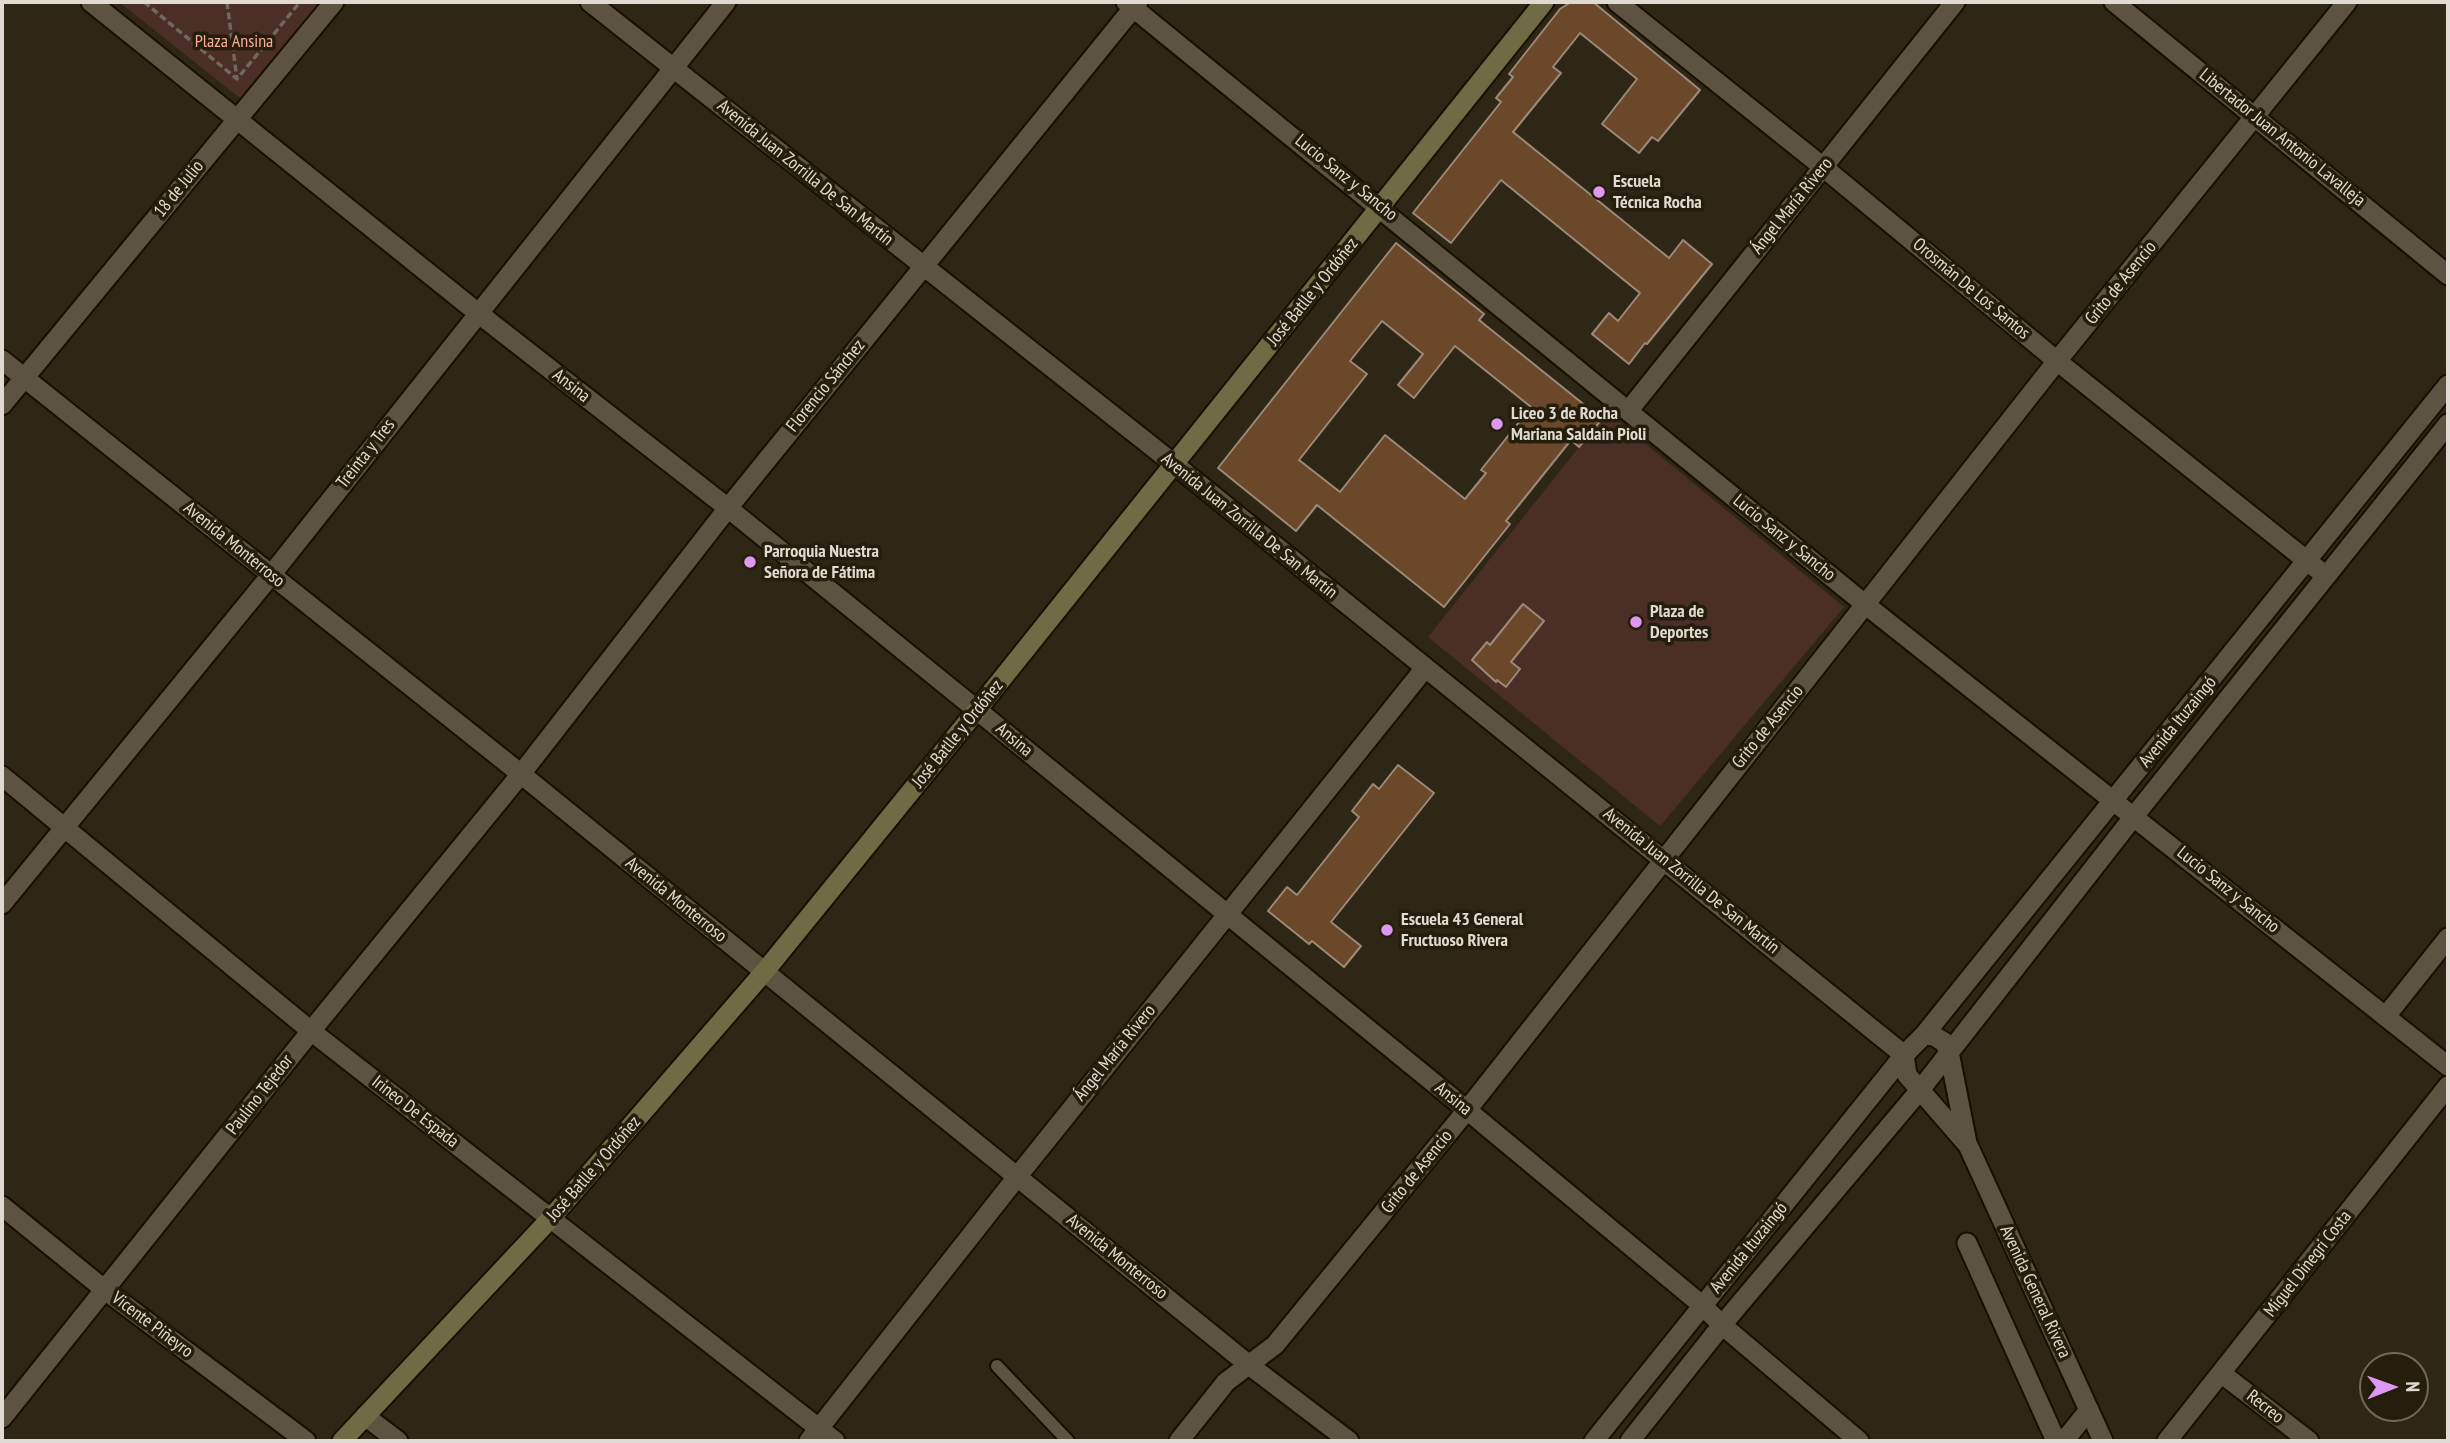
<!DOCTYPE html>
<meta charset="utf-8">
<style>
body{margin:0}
#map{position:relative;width:2450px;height:1443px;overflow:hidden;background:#2f2716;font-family:"PT Sans Narrow",sans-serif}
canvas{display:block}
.frame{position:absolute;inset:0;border:4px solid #e0dbd0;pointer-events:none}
.north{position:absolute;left:2359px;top:1352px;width:70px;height:70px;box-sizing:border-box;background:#251e0c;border:2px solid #706a5a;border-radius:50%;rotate:89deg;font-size:19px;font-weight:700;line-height:28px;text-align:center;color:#e0dbd0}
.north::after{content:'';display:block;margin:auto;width:24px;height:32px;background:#de98f2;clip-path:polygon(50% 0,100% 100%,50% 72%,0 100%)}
</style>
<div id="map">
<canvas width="2450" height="1443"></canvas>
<div class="frame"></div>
<div class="north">N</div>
</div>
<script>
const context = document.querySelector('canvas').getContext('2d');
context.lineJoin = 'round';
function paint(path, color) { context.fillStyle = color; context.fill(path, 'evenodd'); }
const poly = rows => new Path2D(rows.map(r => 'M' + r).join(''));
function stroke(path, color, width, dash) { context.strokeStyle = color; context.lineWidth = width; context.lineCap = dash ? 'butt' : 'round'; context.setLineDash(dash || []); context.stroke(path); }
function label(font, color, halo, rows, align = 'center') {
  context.font = font + ' "PT Sans Narrow",sans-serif'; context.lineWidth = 7; context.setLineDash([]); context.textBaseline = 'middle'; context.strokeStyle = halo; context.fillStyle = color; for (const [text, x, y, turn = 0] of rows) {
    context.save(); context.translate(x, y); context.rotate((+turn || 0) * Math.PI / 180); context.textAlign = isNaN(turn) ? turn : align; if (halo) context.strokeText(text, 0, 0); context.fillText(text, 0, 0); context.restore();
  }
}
paint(poly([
 [119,2,321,2,241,99],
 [1607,412,1844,607,1660,826,1428,637]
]), '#4b2e26');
const building = poly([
 [1571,2,1593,2,1700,90,1658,141,1652,137,1639,153,1602,124,1637,79,1580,33,1553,67,1561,73,1513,132,1669,258,1683,240,1712,264,1647,344,1645,343,1629,364,1592,334,1609,313,1618,321,1640,293,1501,180,1451,243,1413,213,1501,102,1496,98,1513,77,1509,74,1560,9,1571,2],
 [1396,243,1484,314,1479,320,1602,419,1579,447,1571,440,1506,521,1510,524,1444,607,1317,505,1296,531,1218,468,1396,243],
 [1382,321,1423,354,1398,385,1414,398,1455,346,1531,407,1481,470,1486,473,1465,499,1385,435,1340,492,1299,460,1367,374,1350,361,1382,321],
 [1523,604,1544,621,1511,662,1520,669,1506,687,1497,680,1496,682,1472,660,1487,642,1490,645,1523,604],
 [1398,765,1434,793,1331,922,1361,946,1344,967,1312,941,1309,944,1268,911,1287,887,1297,895,1359,817,1352,811,1373,784,1379,789,1398,765]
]);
paint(building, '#6a4829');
stroke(building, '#9c897a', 2);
const service = poly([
 [997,1366,1068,1441]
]);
const minor = poly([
 [91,2,478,313,728,508,977,710,1467,1110,1703,1306,1722,1325,1859,1441],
 [590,2,1174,464,1904,1055],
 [1126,2,1866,605,2448,1066],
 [1617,2,1823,167,2057,361,2326,576],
 [2114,2,2448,275],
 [2,405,334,2],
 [1629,410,1955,2],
 [2,776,311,1031,835,1441],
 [2,904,271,575,726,2],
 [2386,1016,2448,938],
 [2,1206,105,1290,306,1441],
 [1967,1243,2056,1441],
 [2221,1373,2309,1441],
 [365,1416,398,1441],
 [2,1418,311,1031,521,774,728,508,1138,2],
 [809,1441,1017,1177,1425,668],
 [1179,1441,1226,1382,1275,1345,1467,1110,2057,361,2347,2],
 [2064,1441,2089,1410],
 [2167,1441,2448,1086]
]);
const tertiary = poly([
 [2,360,521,774,1249,1365,1349,1441],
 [1924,1035,1934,1036,1944,1042,1949,1052,1967,1143,2103,1441],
 [1904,1055,1907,1075,1966,1143],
 [1594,1441,1904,1055,1924,1035,2448,385],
 [1630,1441,1722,1325,1920,1090,2135,815,2448,424]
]);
const secondary = poly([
 [342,1441,551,1218,765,971,977,710,1544,2]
]);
stroke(service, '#171002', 16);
stroke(minor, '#171002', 23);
stroke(tertiary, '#171002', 23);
stroke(secondary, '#171002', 23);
stroke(poly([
 [144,2,237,79,300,2],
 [227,2,237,80]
]), '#70695b', 3.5, [7, 3.5]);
stroke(service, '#5c5441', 12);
stroke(minor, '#5c5441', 19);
stroke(tertiary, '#5c5441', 19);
stroke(secondary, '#6e6b45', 19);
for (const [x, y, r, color] of [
 [1599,192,7,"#de98f2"],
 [1497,424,7,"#de98f2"],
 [750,562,7,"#de98f2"],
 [1636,622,7,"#de98f2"],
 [1387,930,7,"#de98f2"]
]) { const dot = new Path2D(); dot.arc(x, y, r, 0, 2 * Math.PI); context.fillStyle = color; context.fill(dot); stroke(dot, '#251e0c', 2.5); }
label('18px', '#f9ad98', '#251e0c', [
 ["Plaza Ansina",234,42]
]);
label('18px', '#e0dbd0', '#251e0c', [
 ["Libertador Juan Antonio Lavalleja",2282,138,39],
 ["Avenida Juan Zorrilla De San Martín",805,173,39],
 ["Lucio Sanz y Sancho",1346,178,39],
 ["18 de Julio",179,189,-51],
 ["Ángel María Rivero",1792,206,-51],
 ["Grito de Asencio",2121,283,-51],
 ["Orosmán De Los Santos",1971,289,40],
 ["José Batlle y Ordóñez",1313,292,-51],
 ["Ansina",571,386,38],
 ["Florencio Sánchez",826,386,-51],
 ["Treinta y Tres",366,454,-52],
 ["Avenida Juan Zorrilla De San Martín",1249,526,39],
 ["Lucio Sanz y Sancho",1784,538,39],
 ["Avenida Monterroso",234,545,39],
 ["Avenida Ituzaingó",2178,722,-51],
 ["Grito de Asencio",1768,727,-51],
 ["José Batlle y Ordóñez",958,734,-51],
 ["Ansina",1014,740,40],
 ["Avenida Juan Zorrilla De San Martín",1691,881,39],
 ["Lucio Sanz y Sancho",2228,890,39],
 ["Avenida Monterroso",676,900,39],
 ["Ángel María Rivero",1115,1053,-51],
 ["Paulino Tejedor",260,1095,-52],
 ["Ansina",1453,1099,39],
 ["Irineo De Espada",415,1112,38],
 ["José Batlle y Ordóñez",594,1169,-49],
 ["Grito de Asencio",1417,1172,-51],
 ["Avenida Ituzaingó",1749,1248,-51],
 ["Avenida Monterroso",1117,1257,39],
 ["Miguel Dinegri Costa",2308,1264,-52],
 ["Avenida General Rivera",2035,1292,65],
 ["Vicente Piñeyro",152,1325,37],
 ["Recreo",2265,1407,38]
]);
label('bold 18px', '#e0dbd0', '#251e0c', [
 ["Escuela",1613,182],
 ["Técnica Rocha",1613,203],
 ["Liceo 3 de Rocha",1511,414],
 ["Mariana Saldain Pioli",1511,435],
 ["Parroquia Nuestra",764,552],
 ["Señora de Fátima",764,573],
 ["Plaza de",1650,612],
 ["Deportes",1650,633],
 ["Escuela 43 General",1401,920],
 ["Fructuoso Rivera",1401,941]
], 'left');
</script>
